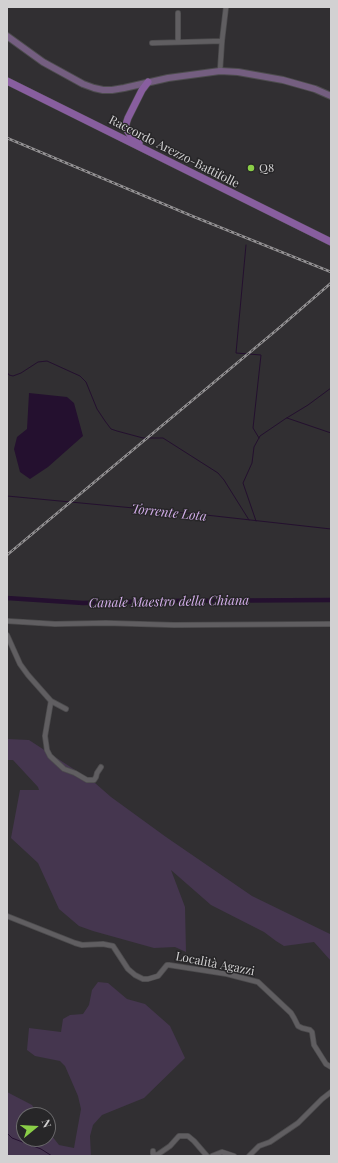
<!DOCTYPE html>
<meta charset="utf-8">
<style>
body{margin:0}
#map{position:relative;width:338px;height:1163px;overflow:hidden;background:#312f32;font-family:"Playfair Display",serif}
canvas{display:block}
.frame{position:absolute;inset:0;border:8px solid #d2d1d2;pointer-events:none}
.north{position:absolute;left:16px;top:1107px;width:40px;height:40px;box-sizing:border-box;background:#272628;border:1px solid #6b6a6c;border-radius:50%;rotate:72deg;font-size:11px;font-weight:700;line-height:16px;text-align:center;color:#d2d1d2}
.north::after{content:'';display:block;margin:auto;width:14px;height:18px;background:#8ace47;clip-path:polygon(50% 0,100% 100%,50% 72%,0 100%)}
</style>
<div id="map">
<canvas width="338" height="1163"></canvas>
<div class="frame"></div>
<div class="north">N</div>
</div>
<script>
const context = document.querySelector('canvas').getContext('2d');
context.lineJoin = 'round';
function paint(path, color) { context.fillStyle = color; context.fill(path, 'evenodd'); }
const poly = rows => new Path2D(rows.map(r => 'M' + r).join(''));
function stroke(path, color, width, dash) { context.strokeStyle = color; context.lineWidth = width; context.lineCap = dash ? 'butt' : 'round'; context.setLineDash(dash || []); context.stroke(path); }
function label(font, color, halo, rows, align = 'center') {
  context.font = font + ' "Playfair Display",serif'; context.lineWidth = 3; context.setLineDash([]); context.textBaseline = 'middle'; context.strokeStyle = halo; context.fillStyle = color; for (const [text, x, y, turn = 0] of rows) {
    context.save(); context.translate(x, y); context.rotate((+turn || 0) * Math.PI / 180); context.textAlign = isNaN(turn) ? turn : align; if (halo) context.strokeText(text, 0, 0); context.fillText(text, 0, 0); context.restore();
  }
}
paint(poly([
 [7,739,29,740,95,783,111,797,166,837,252,896,330,934,331,936,331,961,314,942,284,946,276,941,264,932,211,905,171,870,185,907,186,952,175,947,154,948,93,931,79,926,59,909,38,863,11,838,20,790,39,790,38,787,13,760,7,760],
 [98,982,108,983,127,999,145,1004,170,1026,185,1058,144,1098,102,1115,93,1125,90,1136,91,1156,7,1156,7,1092,32,1105,38,1115,24,1115,24,1139,48,1139,48,1131,59,1145,74,1148,81,1109,78,1096,65,1066,60,1061,35,1056,27,1050,29,1028,61,1032,63,1019,70,1015,83,1014,89,1005,92,990]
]), '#45364f');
paint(poly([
 [29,393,67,397,74,403,83,436,48,467,30,479,20,472,14,449,17,437,27,429]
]), '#24102f');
stroke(poly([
 [246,245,236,353,261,355,253,428,259,438],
 [7,372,9,375,13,376,21,373,38,362,47,361,80,376,86,382,97,409,105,421,111,429,117,431,143,438,163,438,218,473,224,480,249,520],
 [287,418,331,433],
 [7,496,197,514,331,529],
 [256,521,243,483,252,463,254,447,260,436,285,419,308,405,331,388],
 [7,1133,12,1138,41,1149,52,1156]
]), '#24102f', 1);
stroke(poly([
 [7,598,83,603,159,601,331,600]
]), '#24102f', 4.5);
const street = poly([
 [178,13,178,42],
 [152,43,222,41],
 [220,71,222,41,226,7],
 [7,621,55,624,106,623,174,625,331,624],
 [7,635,20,664,28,675,51,701,66,709],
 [51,701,45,736,47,750,50,756,64,769,75,773,87,780,94,780,96,777,97,773,101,767],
 [7,916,75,943,82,945,103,944,113,946,128,969,135,975,143,979,148,979,158,976,167,965,169,965,227,974,258,982,291,1013,294,1018,298,1026,302,1028,310,1030,312,1032,314,1045,326,1064,331,1067],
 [153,1151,153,1154,157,1155,170,1146,179,1136,188,1136,194,1141,207,1156],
 [212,1156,222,1152,234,1156],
 [249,1156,259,1146,270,1142,298,1123,322,1099,331,1092]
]);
const secondary = poly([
 [7,36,43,62,83,84,94,88,103,90,112,90,124,88,168,78,220,71,238,72,283,80,315,89,331,96]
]);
const primary = poly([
 [7,81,331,242],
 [139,143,131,136,127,130,126,124,128,118,142,90,148,82]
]);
stroke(street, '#4d4c4e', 6);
stroke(secondary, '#4d4c4e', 8);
stroke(primary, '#4d4c4e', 8);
stroke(street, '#605e61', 4.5);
stroke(secondary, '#745e80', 6);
stroke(primary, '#885e9f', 7);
const rail = poly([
 [7,138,192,216,331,272],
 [7,555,279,328,331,283]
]);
stroke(rail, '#949294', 2.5);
stroke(rail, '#272628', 1, [3]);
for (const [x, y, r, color] of [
 [251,168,4,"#8ace47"]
]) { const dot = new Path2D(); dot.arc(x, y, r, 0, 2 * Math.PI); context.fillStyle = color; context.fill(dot); stroke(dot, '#272628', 1.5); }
label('12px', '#d2d1d2', '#272628', [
 ["Raccordo Arezzo-Battifolle",174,152,27],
 ["Località Agazzi",215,964,11]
]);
label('12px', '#d2d1d2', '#272628', [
 ["Q8",259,168]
], 'left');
label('italic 13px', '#d3aeea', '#272628', [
 ["Torrente Lota",169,513,6],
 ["Canale Maestro della Chiana",169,602,-1]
]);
</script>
